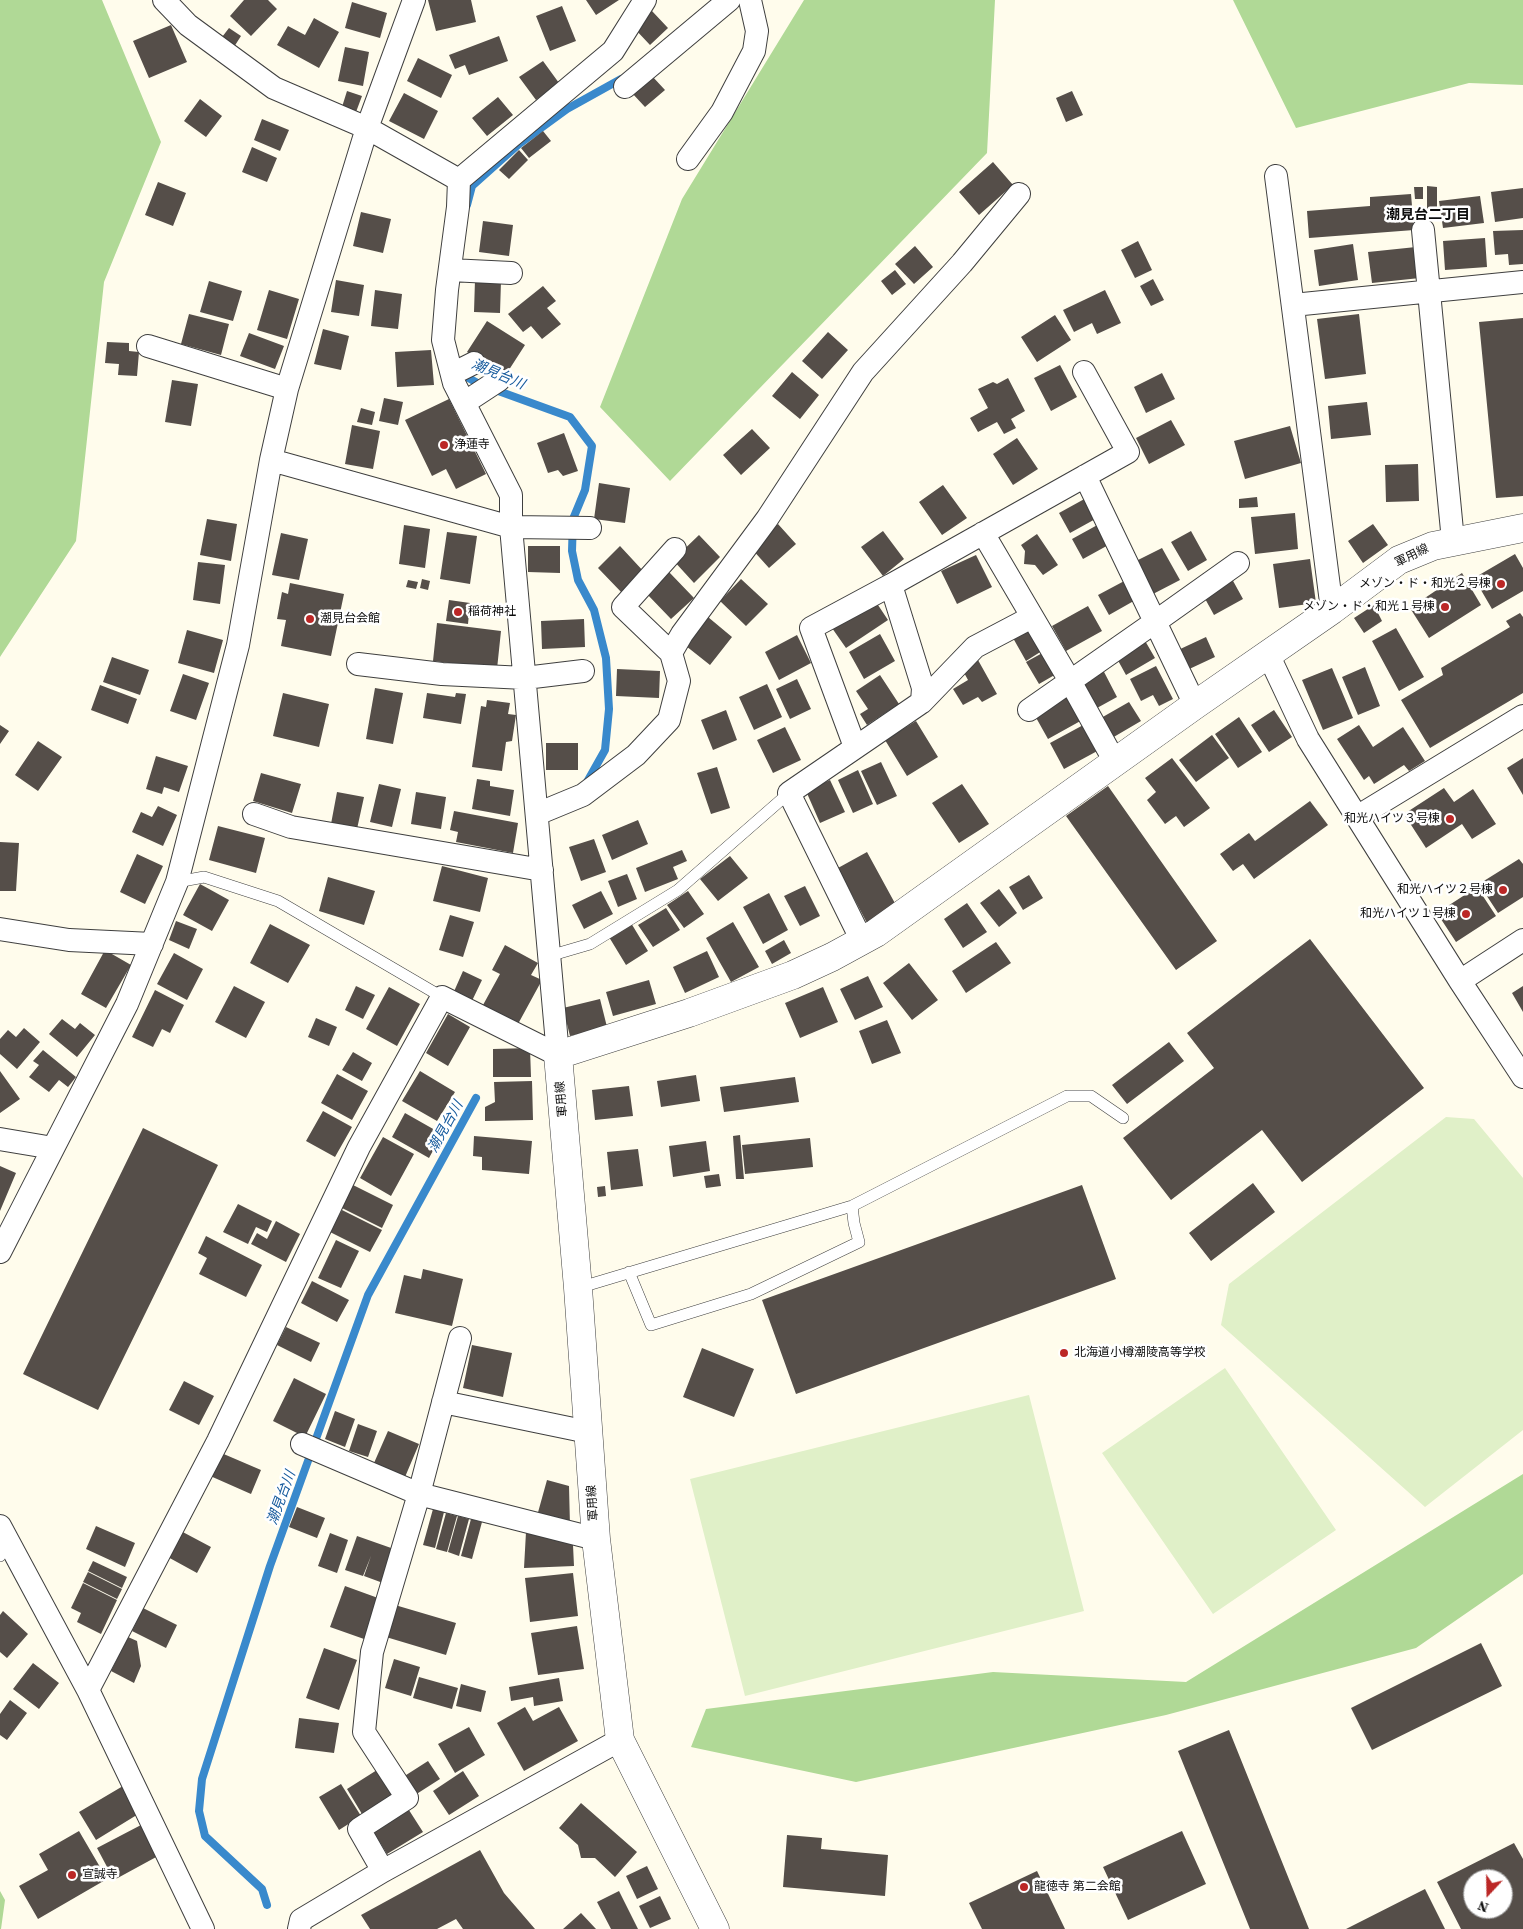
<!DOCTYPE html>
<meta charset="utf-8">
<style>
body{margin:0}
#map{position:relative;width:1523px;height:1929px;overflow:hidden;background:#fffcec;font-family:"Source Serif 4",serif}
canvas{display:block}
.north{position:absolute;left:1463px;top:1869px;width:50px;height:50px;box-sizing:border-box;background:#fff;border:1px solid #9e9e9e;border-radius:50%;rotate:201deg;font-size:14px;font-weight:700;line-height:20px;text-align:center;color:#0c0c0c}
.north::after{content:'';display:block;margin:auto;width:18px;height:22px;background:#bb2726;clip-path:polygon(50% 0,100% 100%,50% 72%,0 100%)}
</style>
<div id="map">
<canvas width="1523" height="1929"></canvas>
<div class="north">N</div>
</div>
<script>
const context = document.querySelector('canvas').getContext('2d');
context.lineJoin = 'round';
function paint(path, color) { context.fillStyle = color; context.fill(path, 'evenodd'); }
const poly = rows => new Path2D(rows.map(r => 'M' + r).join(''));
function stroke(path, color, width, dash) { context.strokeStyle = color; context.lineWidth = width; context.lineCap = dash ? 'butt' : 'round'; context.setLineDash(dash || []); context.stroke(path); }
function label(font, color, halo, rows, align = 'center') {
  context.font = font + ' "Source Serif 4","Noto Sans JP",serif'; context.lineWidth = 5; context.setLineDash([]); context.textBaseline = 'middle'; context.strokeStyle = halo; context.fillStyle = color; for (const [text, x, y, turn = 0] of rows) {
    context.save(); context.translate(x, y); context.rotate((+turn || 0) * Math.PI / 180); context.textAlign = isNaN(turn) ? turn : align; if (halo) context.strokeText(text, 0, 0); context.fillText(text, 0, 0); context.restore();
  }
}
paint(poly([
 [0,0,102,0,161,142,104,282,76,541,0,657],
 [804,0,995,0,987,153,670,481,600,407,682,199],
 [1233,0,1523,0,1523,85,1469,83,1296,128],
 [1523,1474,1523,1574,1416,1648,1166,1715,856,1782,691,1747,706,1709,993,1672,1186,1682],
 [0,1891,5,1900,1,1929,0,1929]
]), '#b0d996');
paint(poly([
 [1446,1117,1474,1119,1523,1178,1523,1430,1425,1507,1221,1325,1229,1284],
 [1225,1368,1336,1530,1213,1614,1102,1453],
 [1029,1395,1084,1611,745,1696,690,1479]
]), '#e0f0c8');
stroke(poly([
 [467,205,472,186,519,144,567,109,621,79],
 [460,373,479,384,570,417,592,446,585,490,573,519,572,551,578,580,594,610,606,658,609,709,605,750,587,782],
 [267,1905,262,1889,205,1836,199,1811,202,1779,270,1566,368,1295,476,1098]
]), '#3989cc', 8);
paint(poly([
 [244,0,268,0,277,9,251,36,230,16],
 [428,0,471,0,476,22,436,31],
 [586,0,619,0,596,15],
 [352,2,387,13,380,38,345,28],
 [562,6,576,41,550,51,536,16],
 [652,11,668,28,650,45,634,28],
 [314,18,339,32,319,68,277,45,288,26,305,35],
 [171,25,187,62,149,78,133,41],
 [229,28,241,36,232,50,219,41],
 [499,36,508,61,469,75,465,65,455,69,449,55],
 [345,47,369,52,363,86,338,81],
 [418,58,452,75,441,98,407,81],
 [543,61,559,83,536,100,519,77],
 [652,76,665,90,645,107,632,93],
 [347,91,362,96,356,112,342,107],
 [1072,91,1083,115,1066,122,1056,98],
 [404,93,438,111,424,139,389,121],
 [498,97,513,115,487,136,472,118],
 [200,99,222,116,206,137,184,121],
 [262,119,289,130,280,151,254,140],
 [543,131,551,141,529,158,521,148],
 [252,147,277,158,267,182,242,172],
 [519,150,528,160,509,179,499,170],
 [993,162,1013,185,979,215,959,192],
 [158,182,186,193,173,226,145,215],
 [1427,186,1437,187,1437,210,1427,210],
 [1414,187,1423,187,1423,199,1415,199],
 [1523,188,1523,218,1495,222,1491,192],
 [1411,194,1414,230,1309,238,1307,211,1370,206,1370,197],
 [1480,196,1484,223,1443,228,1439,201],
 [361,212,391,219,383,253,353,246],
 [483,221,513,225,509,256,479,252],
 [1523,230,1523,264,1509,265,1508,254,1495,255,1493,231],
 [1485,238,1487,267,1445,270,1443,241],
 [1138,241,1152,270,1135,278,1121,250],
 [1353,244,1358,280,1319,286,1314,250],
 [915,246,933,267,914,284,895,264],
 [1416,247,1420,278,1372,283,1368,252],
 [895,270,906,284,892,295,881,281],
 [1153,279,1164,300,1151,306,1140,286],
 [336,280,364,285,359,316,331,312],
 [475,280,501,281,500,313,474,312],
 [209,281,242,291,233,321,200,312],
 [543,286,556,301,547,308,561,324,542,339,531,326,523,332,508,314],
 [269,290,299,299,287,339,257,330],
 [375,290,402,294,398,329,371,326],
 [1105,290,1121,323,1097,334,1092,323,1074,332,1063,310],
 [189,314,229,324,221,355,181,344],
 [1359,314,1366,374,1325,379,1317,319],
 [1055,315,1071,340,1037,362,1021,337],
 [1523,318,1523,496,1496,498,1479,322],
 [487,321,525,345,505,376,467,352],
 [323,329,349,336,341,370,314,364],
 [828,332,848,350,822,379,802,361],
 [249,333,284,346,275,369,240,356],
 [107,342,129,343,129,351,139,352,137,376,118,375,119,364,105,363],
 [431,350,434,385,397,387,395,352],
 [1060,365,1077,397,1051,411,1034,378],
 [792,372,819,395,800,419,772,396],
 [1162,373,1175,399,1146,413,1134,387],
 [1008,378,1025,411,1011,419,1016,428,1004,434,997,422,978,432,970,418,988,408,978,389,993,382,997,384],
 [172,380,198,384,191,426,165,422],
 [384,398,403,402,398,425,379,421],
 [449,399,486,474,456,489,446,469,432,476,405,420],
 [1367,402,1371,435,1331,439,1328,406],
 [361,408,375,412,372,425,357,422],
 [1171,420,1185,445,1149,464,1136,438],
 [352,425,380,431,373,469,345,464],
 [1290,426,1301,463,1245,479,1234,441],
 [752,429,770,448,741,475,723,455],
 [564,433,578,471,563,476,558,470,548,473,537,443],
 [1017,438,1038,469,1013,485,993,454],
 [1418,464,1419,501,1386,502,1385,465],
 [599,483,630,488,625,523,594,519],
 [943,485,967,518,942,535,919,502],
 [1088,497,1099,517,1070,533,1059,513],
 [1257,497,1258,507,1239,508,1239,499],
 [1295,513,1298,549,1255,554,1251,517],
 [207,519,237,524,231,561,200,555],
 [1101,523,1112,543,1083,559,1072,539],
 [778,524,796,544,769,568,751,548],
 [1373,524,1388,545,1363,563,1348,541],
 [404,525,430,529,425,568,399,564],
 [883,531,904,559,883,576,861,547],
 [1191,531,1207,560,1188,571,1171,542],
 [447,532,477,536,470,584,440,579],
 [281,533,308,539,299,580,272,575],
 [1037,534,1058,565,1043,575,1035,565,1024,564,1025,551,1021,545],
 [699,535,720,557,694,583,673,560],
 [528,546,560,546,560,573,528,572],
 [620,546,645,573,623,594,598,568],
 [1162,548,1180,580,1153,594,1136,561],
 [1515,554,1523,568,1523,591,1492,609,1474,578],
 [976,555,992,587,957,604,941,571],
 [1310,559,1316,603,1279,608,1273,564],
 [198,562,225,565,220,604,193,600],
 [669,572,694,598,671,619,646,593],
 [1462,573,1481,605,1429,638,1410,608],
 [422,579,430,581,428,590,420,588],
 [741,579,768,604,746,626,720,601],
 [1128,579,1139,598,1109,615,1098,595],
 [1232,579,1243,599,1214,615,1203,595],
 [408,580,418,582,416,589,406,587],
 [290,583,344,594,331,656,281,646,286,620,277,619,282,592,288,594],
 [874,599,888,620,846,648,832,628],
 [449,600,470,603,468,624,446,621],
 [1374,605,1382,621,1364,633,1354,618],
 [1088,606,1102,631,1066,651,1052,626],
 [1520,613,1523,617,1523,693,1430,748,1401,700,1443,675,1441,668,1510,627,1506,621],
 [708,617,732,637,710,665,686,646],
 [584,619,585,647,542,649,541,621],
 [437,623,501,631,497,669,433,661],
 [1032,627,1045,649,1026,661,1013,638],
 [1396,628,1424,677,1399,691,1372,641],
 [187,630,223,640,214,673,178,663],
 [880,634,895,661,864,679,849,652],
 [797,635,811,663,779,680,765,652],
 [1206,637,1215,657,1185,671,1176,651],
 [1144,639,1155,658,1126,675,1115,655],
 [1046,651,1058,673,1039,684,1026,662],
 [112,657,149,670,140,695,103,682],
 [978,660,997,694,982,702,978,697,963,705,953,689,968,680,962,669],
 [1156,666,1173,699,1159,706,1153,695,1141,701,1130,679],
 [1365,667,1380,706,1358,715,1342,677],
 [1102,668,1117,697,1097,708,1081,679],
 [1332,668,1353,718,1323,730,1302,680],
 [617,669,660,671,659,698,616,696],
 [183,674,209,683,196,720,170,711],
 [880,675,899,704,867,725,860,714,868,709,856,691],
 [797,679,811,709,790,719,776,689],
 [767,684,782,717,754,730,739,697],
 [100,685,137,699,128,724,91,710],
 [375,688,403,693,393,744,366,739],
 [283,693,329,704,319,747,273,736],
 [427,693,455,697,456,693,466,694,461,724,423,718],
 [1070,694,1084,719,1048,739,1034,714],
 [487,700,510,703,508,714,516,715,512,741,506,742,502,771,472,767,481,706,486,707],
 [1129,702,1141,721,1112,738,1101,718],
 [726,710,737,740,713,750,701,720],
 [1274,710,1292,737,1269,752,1251,725],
 [1239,717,1262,752,1238,768,1215,734],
 [916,721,938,757,907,776,885,740],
 [1087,723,1101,749,1064,769,1050,743],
 [0,725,9,731,0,744],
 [1359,725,1373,747,1403,727,1425,761,1409,771,1404,765,1374,784,1369,776,1364,780,1337,739],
 [785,727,801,760,773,773,757,740],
 [1212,735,1229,758,1196,782,1179,760],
 [38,741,62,757,38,791,15,775],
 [546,743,578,743,578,770,546,770],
 [156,756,188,766,179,792,164,787,162,794,146,789],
 [1172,758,1210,808,1184,827,1176,816,1165,824,1147,800,1156,792,1145,778],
 [1523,758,1523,795,1507,768],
 [881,762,897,796,877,805,861,771],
 [717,767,730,808,711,814,697,773],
 [858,770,873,804,853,813,838,780],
 [261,773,301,784,292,813,253,801],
 [477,779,490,781,490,786,514,790,510,816,472,809],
 [830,780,845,812,820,823,806,791],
 [379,784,401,789,392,827,370,822],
 [962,784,989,824,959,843,932,803],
 [1108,786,1217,941,1176,970,1066,816],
 [1444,788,1454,802,1473,789,1496,824,1472,839,1462,824,1426,848,1404,814],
 [337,792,364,797,357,829,331,824],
 [416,792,446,797,441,829,411,824],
 [1310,801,1328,825,1254,879,1243,864,1233,871,1220,854,1249,833,1255,841],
 [158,806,177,815,163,846,132,832,141,812,152,817],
 [454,811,518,823,513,853,456,842,458,832,450,830],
 [638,820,648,844,612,860,602,835],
 [218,826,265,838,256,873,209,860],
 [594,839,606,872,581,881,569,847],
 [0,842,19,843,16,891,0,891],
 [682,850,687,861,673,867,678,879,645,892,636,868],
 [867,852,897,907,867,923,838,868],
 [137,854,163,866,145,904,120,892],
 [730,856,748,878,718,901,700,879],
 [1519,859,1523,864,1523,897,1498,913,1479,884],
 [442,866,488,878,480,912,433,901],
 [627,874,637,899,618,907,608,881],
 [1029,875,1043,898,1023,910,1009,887],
 [328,877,375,891,364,925,319,911],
 [200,884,229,900,212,931,183,915],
 [805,886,820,916,800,926,784,896],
 [1477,887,1496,916,1456,942,1437,913],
 [999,889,1017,913,999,927,980,903],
 [601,891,613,914,584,929,572,905],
 [688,891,704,914,684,928,667,905],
 [769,893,788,930,763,944,743,907],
 [967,903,987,932,963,948,944,919],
 [666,908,680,930,653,947,638,925],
 [450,915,474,922,463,957,439,950],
 [176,921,197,929,189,949,169,940],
 [733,922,759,967,731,982,706,938],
 [631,923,648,951,626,965,609,937],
 [270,924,310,945,288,983,250,963],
 [1310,939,1424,1088,1302,1182,1262,1130,1171,1200,1123,1138,1214,1068,1187,1033],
 [784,940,791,953,772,964,765,951],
 [996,942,1011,963,966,993,952,971],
 [505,945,538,963,531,975,542,980,518,1024,483,1005,500,974,492,970],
 [105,950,131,965,106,1008,81,994],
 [707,951,719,977,685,993,673,967],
 [174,953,203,969,187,1000,157,984],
 [909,963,938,1000,912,1020,883,983],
 [463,971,482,980,470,1005,452,996],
 [868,976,883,1007,855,1020,840,989],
 [649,980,656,1004,613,1016,606,992],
 [234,986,265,1002,246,1038,215,1022],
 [356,986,375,995,363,1019,345,1010],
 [1523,986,1523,1012,1512,993],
 [389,987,420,1004,397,1046,366,1029],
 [823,987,838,1022,800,1038,785,1003],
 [155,990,184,1005,170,1033,162,1029,153,1047,132,1037],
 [600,999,607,1027,570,1036,563,1008],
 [448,1014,470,1027,448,1066,426,1053],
 [316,1018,337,1027,329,1046,308,1037],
 [62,1019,75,1029,80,1023,95,1035,77,1057,49,1034],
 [887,1020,901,1053,872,1064,859,1031],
 [24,1028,40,1042,17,1069,0,1054,0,1039,8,1030,16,1037],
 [1169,1042,1184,1061,1127,1104,1112,1085],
 [530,1048,531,1077,493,1077,493,1049],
 [43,1050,76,1077,68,1087,59,1080,49,1092,29,1077,39,1065,33,1061],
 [353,1052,372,1063,362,1081,342,1070],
 [0,1071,20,1099,0,1113],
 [420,1071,455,1092,437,1121,402,1101],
 [337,1074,368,1091,352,1120,321,1103],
 [696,1075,700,1101,661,1107,657,1081],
 [795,1077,799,1102,724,1112,720,1087],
 [532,1081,533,1120,485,1121,485,1107,495,1102,494,1082],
 [629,1086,633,1116,595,1120,592,1090],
 [323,1111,352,1127,335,1157,306,1141],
 [405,1113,442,1134,429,1158,392,1137],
 [143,1128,218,1165,98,1410,23,1374],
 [740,1135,744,1179,736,1179,733,1136],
 [474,1136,532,1141,529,1174,482,1170,482,1157,473,1156],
 [383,1137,414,1154,391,1196,360,1178],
 [810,1138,813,1167,745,1174,742,1145],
 [706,1141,710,1171,673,1177,669,1146],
 [638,1149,643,1186,611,1190,607,1152],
 [0,1166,16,1173,0,1211],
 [719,1174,721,1186,706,1188,704,1176],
 [1253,1183,1275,1212,1211,1261,1189,1233],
 [353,1185,393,1205,382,1228,342,1208],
 [1082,1185,1116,1279,796,1394,762,1300],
 [605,1186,606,1196,598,1197,597,1187],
 [238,1204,272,1221,267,1232,256,1227,248,1244,223,1232],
 [342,1210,382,1230,370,1252,330,1232],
 [276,1221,300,1234,286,1262,251,1244,257,1233,267,1239],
 [206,1236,262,1265,246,1297,199,1274,207,1258,198,1253],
 [336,1240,359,1251,341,1288,318,1278],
 [423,1269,463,1279,452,1326,395,1313,404,1275,421,1279],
 [312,1281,349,1300,337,1322,301,1303],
 [286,1327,320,1343,311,1362,277,1345],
 [472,1345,512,1353,503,1397,463,1388],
 [702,1348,754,1369,734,1417,683,1397],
 [294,1378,326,1394,305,1437,273,1421],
 [184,1381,214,1396,199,1425,169,1410],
 [335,1411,355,1419,345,1447,325,1439],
 [358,1424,377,1431,368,1457,349,1451],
 [388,1431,419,1444,405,1477,374,1463],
 [219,1452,261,1470,251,1494,208,1475],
 [547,1480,569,1486,570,1526,537,1516],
 [297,1507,325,1518,317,1538,289,1527],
 [433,1509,444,1512,435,1548,423,1545],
 [446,1513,457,1516,447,1552,436,1549],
 [458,1516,469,1519,459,1556,448,1552],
 [471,1519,482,1522,472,1559,461,1556],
 [96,1526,135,1543,125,1567,86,1549],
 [179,1530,211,1547,197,1573,166,1556],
 [526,1532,573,1545,574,1566,524,1568],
 [330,1533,348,1540,337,1573,318,1566],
 [357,1536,394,1549,383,1583,364,1576,371,1556,363,1576,345,1570],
 [93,1561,127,1577,122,1588,88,1571],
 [88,1572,122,1589,117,1599,83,1582],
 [573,1573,578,1616,530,1622,525,1578],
 [83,1583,117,1600,101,1634,77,1622,81,1613,71,1608],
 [345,1586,378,1598,364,1639,330,1627],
 [395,1605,456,1623,446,1655,386,1637],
 [143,1608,177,1625,166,1648,132,1631],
 [3,1611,28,1634,7,1658,0,1652,0,1615],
 [577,1626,584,1669,538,1675,531,1633],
 [128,1637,137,1641,141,1666,134,1683,111,1671],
 [1481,1643,1502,1686,1372,1750,1351,1708],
 [324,1648,357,1660,339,1710,306,1698],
 [394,1659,420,1667,411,1696,385,1688],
 [33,1663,59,1683,39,1709,13,1689],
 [419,1677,458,1688,452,1709,413,1698],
 [559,1678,563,1701,534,1706,533,1697,511,1701,509,1687],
 [461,1684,486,1691,481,1712,456,1706],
 [10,1700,27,1713,7,1740,0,1735,0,1714],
 [525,1707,533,1721,559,1707,578,1741,524,1771,497,1723],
 [299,1718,339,1723,334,1753,295,1748],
 [469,1727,485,1755,455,1773,438,1744],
 [1229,1730,1309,1929,1250,1929,1178,1751],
 [428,1761,440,1779,415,1795,403,1777],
 [377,1770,393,1795,362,1814,347,1789],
 [463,1771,479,1796,449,1815,433,1791],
 [341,1784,361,1816,339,1830,319,1797],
 [123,1786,140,1813,96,1840,79,1812],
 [581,1803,637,1852,615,1877,595,1858,581,1858,578,1845,559,1828],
 [407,1807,423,1832,387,1854,372,1829],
 [141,1825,158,1856,114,1880,97,1848],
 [79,1831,107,1879,38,1919,19,1886,48,1870,39,1854],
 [1182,1831,1206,1884,1128,1920,1103,1867],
 [787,1835,822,1838,821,1849,888,1855,885,1896,783,1887],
 [1514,1843,1523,1859,1523,1929,1461,1929,1437,1882],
 [1473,1879,1503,1879,1503,1909,1473,1909],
 [480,1850,504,1893,535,1929,463,1929,456,1919,437,1929,370,1929,361,1915],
 [647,1866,658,1889,637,1899,626,1876],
 [1037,1871,1065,1929,982,1929,969,1903],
 [1425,1889,1445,1929,1346,1929],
 [619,1891,638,1929,611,1929,597,1902],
 [660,1896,671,1919,650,1928,639,1906],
 [581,1913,596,1929,563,1929]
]), '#554e49');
const service = poly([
 [177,882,204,877,278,901,442,997],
 [549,956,590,944,678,890,789,793],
 [629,1272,651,1325,751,1294,859,1242,854,1223,852,1206],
 [578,1288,852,1206,1067,1096,1091,1096,1123,1118],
 [0,1556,2,1536]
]);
const minor = poly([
 [164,0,188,25,274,88,367,128,459,180],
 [625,87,729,0],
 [688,159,722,112,754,51,757,31,750,0],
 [1276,176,1332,610],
 [1423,230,1453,541],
 [450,270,511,273],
 [1293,305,1523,282],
 [148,346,287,389],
 [452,374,474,363],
 [464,403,499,380],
 [271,460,511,527,590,528],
 [1085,476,1195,705],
 [983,533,1070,681,1115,762],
 [671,653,623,607,675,549],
 [1268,654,1308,739,1460,981,1523,1077],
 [358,664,442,674,525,678,583,671],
 [922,702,975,647,1032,617],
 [1029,710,1155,622,1238,563],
 [855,747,811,628,891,585],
 [254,814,291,827,542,870],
 [537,814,583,795,636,755,669,720,679,681,671,653,682,634,767,519,863,372,962,263,1019,194],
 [1357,817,1523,716],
 [0,929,69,940,152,944],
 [862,941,789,793,922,702,923,688,891,585,1128,452,1084,372],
 [1460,981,1523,940],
 [558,1055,511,527,511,495,454,383,443,340,447,290,458,207,459,180,613,51,645,0],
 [0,1139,53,1148],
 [0,1252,127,1004,177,882,238,645,271,460,287,389,367,128,414,0],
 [443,1402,588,1432],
 [302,1444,419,1494,596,1539],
 [0,1526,88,1690,203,1929],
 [88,1690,218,1441,359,1147,442,997,558,1055],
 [383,1871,359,1829,407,1798,364,1732,372,1652,419,1494,460,1338],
 [299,1929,301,1920,383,1871,620,1740]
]);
const tertiary = poly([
 [715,1929,620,1740,596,1539,578,1288,558,1055,689,1013,793,975,832,957,876,933,1195,705,1332,610,1399,560,1433,546,1523,528]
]);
stroke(service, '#3f3f3f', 12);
stroke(minor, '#3f3f3f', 24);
stroke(tertiary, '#3f3f3f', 29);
stroke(service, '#fff', 11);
stroke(minor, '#fff', 22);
stroke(tertiary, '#fff', 28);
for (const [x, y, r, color] of [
 [444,445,5,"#bb2726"],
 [1501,584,5,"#bb2726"],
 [1445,607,5,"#bb2726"],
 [458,612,5,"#bb2726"],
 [310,619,5,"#bb2726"],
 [1450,819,5,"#bb2726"],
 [1503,890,5,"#bb2726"],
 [1466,914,5,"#bb2726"],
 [1064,1353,5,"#bb2726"],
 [72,1875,5,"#bb2726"],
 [1024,1887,5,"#bb2726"]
]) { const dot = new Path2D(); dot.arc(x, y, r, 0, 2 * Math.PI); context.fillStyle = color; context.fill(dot); stroke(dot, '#fff', 2); }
label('12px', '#0c0c0c', '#fff', [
 ["浄蓮寺",454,445],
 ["メゾン・ド・和光２号棟",1491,584,"right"],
 ["メゾン・ド・和光１号棟",1435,607,"right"],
 ["稲荷神社",468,612],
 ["潮見台会館",320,619],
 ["和光ハイツ３号棟",1440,819,"right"],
 ["和光ハイツ２号棟",1493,890,"right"],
 ["和光ハイツ１号棟",1456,914,"right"],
 ["北海道小樽潮陵高等学校",1074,1353],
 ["宣誠寺",82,1875],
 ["龍徳寺 第二会館",1034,1887]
], 'left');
label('12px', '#0c0c0c', '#fff', [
 ["軍用線",1412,556,-26],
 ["軍用線",562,1099,-95],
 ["軍用線",593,1503,-94]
]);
label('bold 14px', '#0c0c0c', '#fff', [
 ["潮見台二丁目",1428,215]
]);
label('italic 14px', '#175b9d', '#fff', [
 ["潮見台川",498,375,23],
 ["潮見台川",446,1127,-61],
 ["潮見台川",282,1498,-70]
]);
</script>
